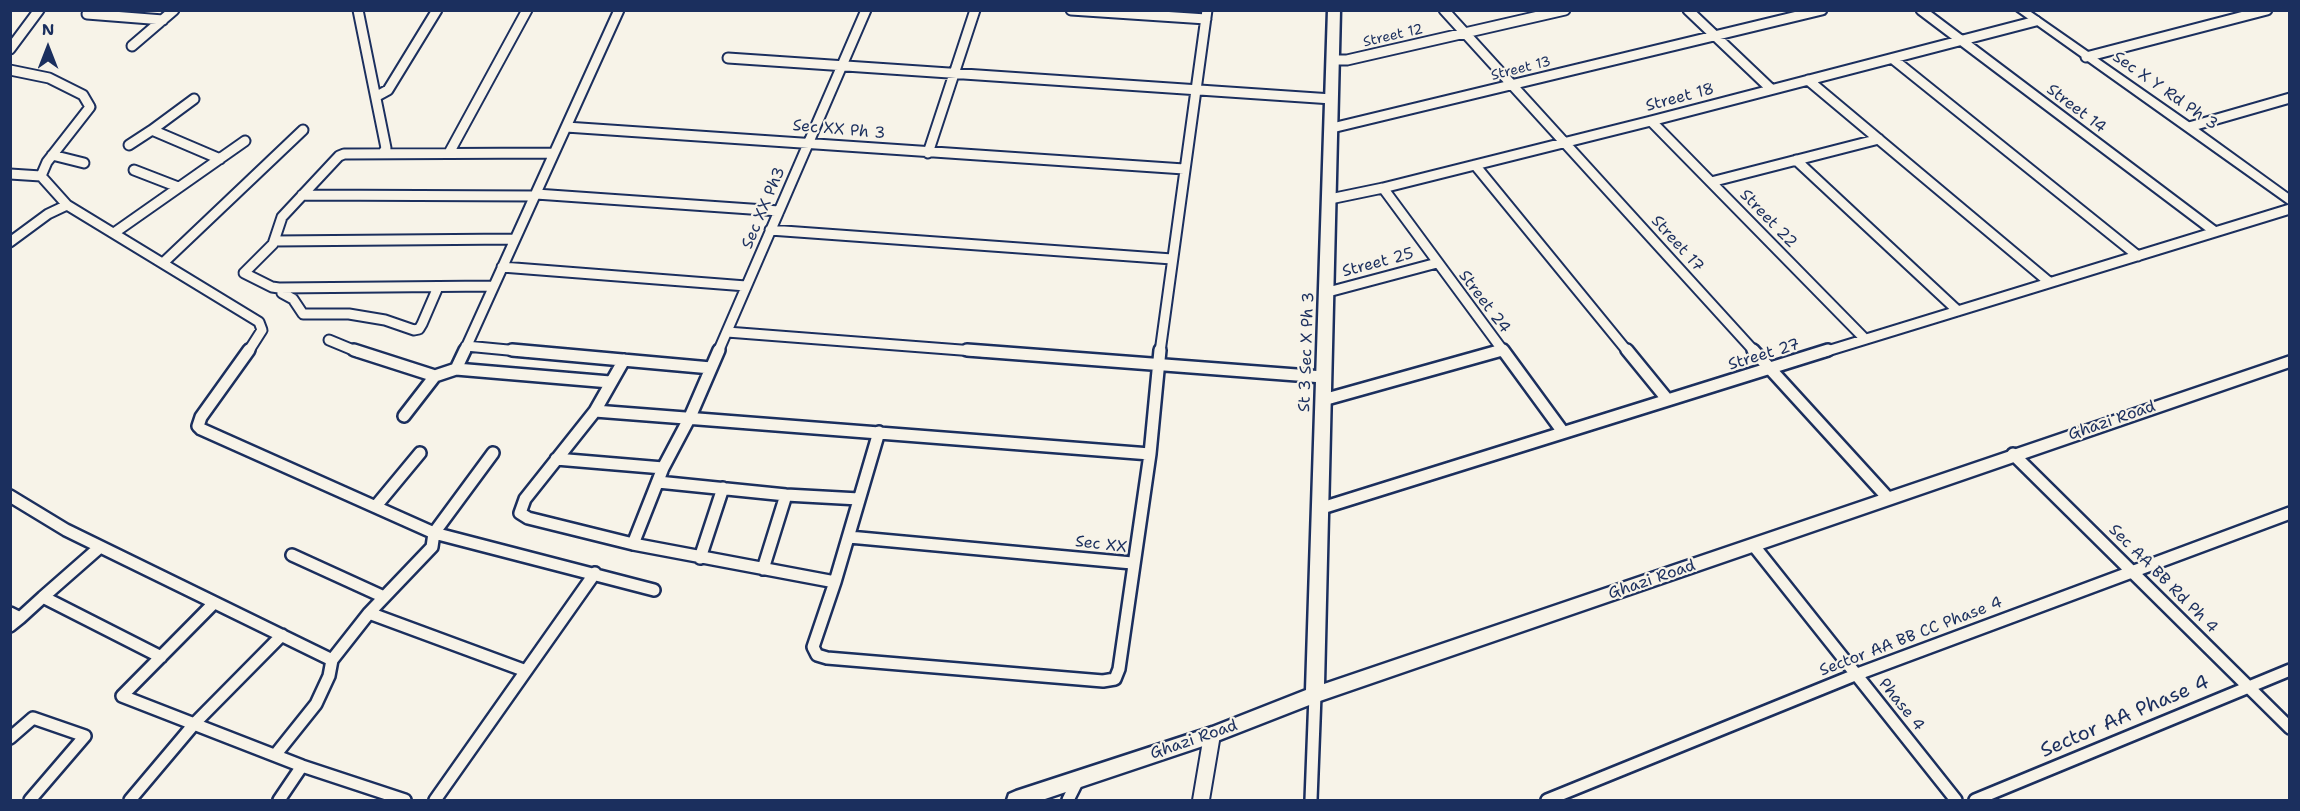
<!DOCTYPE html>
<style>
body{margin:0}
#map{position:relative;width:2300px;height:811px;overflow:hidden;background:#f7f3e8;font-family:"Shantell Sans",sans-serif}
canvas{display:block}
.frame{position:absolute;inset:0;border:12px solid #1b2f5e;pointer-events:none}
.north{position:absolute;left:18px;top:18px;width:60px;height:60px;-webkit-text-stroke:4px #f7f3e8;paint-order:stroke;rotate:0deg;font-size:16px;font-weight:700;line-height:24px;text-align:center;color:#1b2f5e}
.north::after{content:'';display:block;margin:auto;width:21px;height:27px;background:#1b2f5e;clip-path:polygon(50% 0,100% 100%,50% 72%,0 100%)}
</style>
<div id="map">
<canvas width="2300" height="811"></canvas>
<div class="frame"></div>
<div class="north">N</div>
</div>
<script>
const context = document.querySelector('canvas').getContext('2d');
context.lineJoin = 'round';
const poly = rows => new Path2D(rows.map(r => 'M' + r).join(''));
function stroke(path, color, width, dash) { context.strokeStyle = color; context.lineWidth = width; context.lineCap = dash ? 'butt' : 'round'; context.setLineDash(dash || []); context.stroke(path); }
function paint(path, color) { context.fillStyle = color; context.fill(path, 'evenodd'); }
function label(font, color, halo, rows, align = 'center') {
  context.font = font + ' "Shantell Sans",sans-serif'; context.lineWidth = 4.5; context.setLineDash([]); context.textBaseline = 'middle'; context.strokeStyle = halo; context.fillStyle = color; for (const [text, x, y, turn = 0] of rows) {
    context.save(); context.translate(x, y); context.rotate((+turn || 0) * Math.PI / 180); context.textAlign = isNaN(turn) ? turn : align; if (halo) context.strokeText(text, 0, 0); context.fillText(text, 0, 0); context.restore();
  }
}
const minorFar1 = poly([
 [358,10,386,148,383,153],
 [1071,10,1206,19],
 [1444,10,1755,352],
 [1688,10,1771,89],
 [1921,10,2214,231],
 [87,14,163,20],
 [132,46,174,10],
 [10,49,39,10],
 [2086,57,2267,10],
 [728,58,1332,99],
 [1893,59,2138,256],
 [1333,60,1347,60,1565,10],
 [10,70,49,78,83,95,90,107,47,162,41,176],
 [1808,80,2049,282],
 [377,96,388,90,437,10],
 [194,99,152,130,220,159],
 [1651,121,1864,338],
 [566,127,1184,169],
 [2189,127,2290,98],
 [1332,128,1822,10],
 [129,145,152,130],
 [449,153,527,10],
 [928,153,975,10],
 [52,155,84,163],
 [1796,160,1958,311],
 [1475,165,1628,352],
 [134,170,178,187],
 [10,174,41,176,67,205,259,322,262,330,248,352],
 [1711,182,1879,139],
 [1383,188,1504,352],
 [536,194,779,211],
 [302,195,535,196],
 [1330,199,1383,188,1651,121,2036,21],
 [770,230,1172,259],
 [114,233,245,141],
 [274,241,514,239],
 [10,242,48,214,67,205],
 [163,263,303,130],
 [502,267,746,286],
 [492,286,279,288,272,287,244,273,273,244,282,217,339,156,344,154,554,153],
 [284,288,282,293,293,299,303,314,349,314,385,320,414,330,419,329,422,324,438,287],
 [1328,292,1437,263],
 [727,332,987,352],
 [329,340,358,352],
 [466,346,529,352],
 [464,352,619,10],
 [718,352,866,10],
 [1160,352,1207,10],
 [1496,352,1502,350],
 [1824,352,2290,209]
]);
const minor = poly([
 [249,350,201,417,198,426,201,429,434,533,654,590],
 [354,350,435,376],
 [512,350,711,368],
 [967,350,1323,377],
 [1503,350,1563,432],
 [1627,350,1667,399],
 [1753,350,1888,498],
 [624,360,595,411,525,499,520,513,528,518,633,544,835,582],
 [456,369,465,350],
 [1323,400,1502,350],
 [595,411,1150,454],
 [404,416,435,376,456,369,610,382],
 [879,432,835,582,813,647,817,655,827,658,1103,681,1115,679,1119,669,1150,454,1160,350],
 [2013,454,2290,728],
 [556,459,663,468],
 [658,482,786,495,859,499],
 [10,496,66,530,332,660],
 [376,506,420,453],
 [1322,508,1828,350],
 [849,537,1132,563],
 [633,544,663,468,690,417,719,350],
 [1754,546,1956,800],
 [292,555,384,597],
 [700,558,723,488],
 [763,569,786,495],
 [43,597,100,547],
 [214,603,122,696,302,766,405,800],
 [10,613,20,618,43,597,161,657],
 [369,613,526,671],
 [10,626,20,618],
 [10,738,33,718,85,736,30,800],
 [276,754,316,704,329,676,332,660,369,613,432,547,434,533,493,453],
 [130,800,195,723,282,635],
 [279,800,302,766],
 [435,800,595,573],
 [1068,800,1078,780],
 [1311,800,1315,695],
 [1547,800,1855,675,2290,513],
 [1975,800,2290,670]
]);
const tertiary = poly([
 [2016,10,2028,10,2193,125,2290,195,2290,205,2016,10],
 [1212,727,1218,730,1220,735,1209,800,1193,800,1204,735,1206,730,1212,727]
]);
const secondary = poly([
 [1328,10,1340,10,1324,684,2290,356,2290,367,1317,702,1212,743,1042,800,1007,800,1009,794,1016,791,1212,727,1306,690,1328,10]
]);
stroke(minorFar1, '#1b2f5e', 13);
stroke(minor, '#1b2f5e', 16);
stroke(tertiary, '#1b2f5e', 4);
stroke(secondary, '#1b2f5e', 5);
stroke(minorFar1, '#f7f3e8', 9);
stroke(minor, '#f7f3e8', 11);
paint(tertiary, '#f7f3e8');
paint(secondary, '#f7f3e8');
label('14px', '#1b2f5e', '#f7f3e8', [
 ["Street 12",1393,36,-13],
 ["Street 13",1521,69,-14]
]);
label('16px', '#1b2f5e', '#f7f3e8', [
 ["Sec X Y Rd Ph 3",2165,91,35],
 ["Street 18",1680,98,-15],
 ["Street 14",2076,109,37],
 ["Sec XX Ph 3",839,130,5],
 ["Sec XX Ph3",764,208,-67],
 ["Street 22",1768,219,46],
 ["Street 17",1677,244,48],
 ["Street 25",1378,263,-15],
 ["Street 24",1484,302,53],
 ["St 3 Sec X Ph 3",1307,352,-88],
 ["Street 27",1764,355,-17],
 ["Ghazi Road",2112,421,-19],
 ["Sec XX",1101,545,7],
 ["Sec AA BB Rd Ph 4",2163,579,45],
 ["Ghazi Road",1652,580,-19],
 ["Sector AA BB CC Phase 4",1911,637,-21],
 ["Phase 4",1901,705,51],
 ["Ghazi Road",1194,740,-19]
]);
label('20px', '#1b2f5e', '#f7f3e8', [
 ["Sector AA Phase 4",2125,717,-23]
]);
</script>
